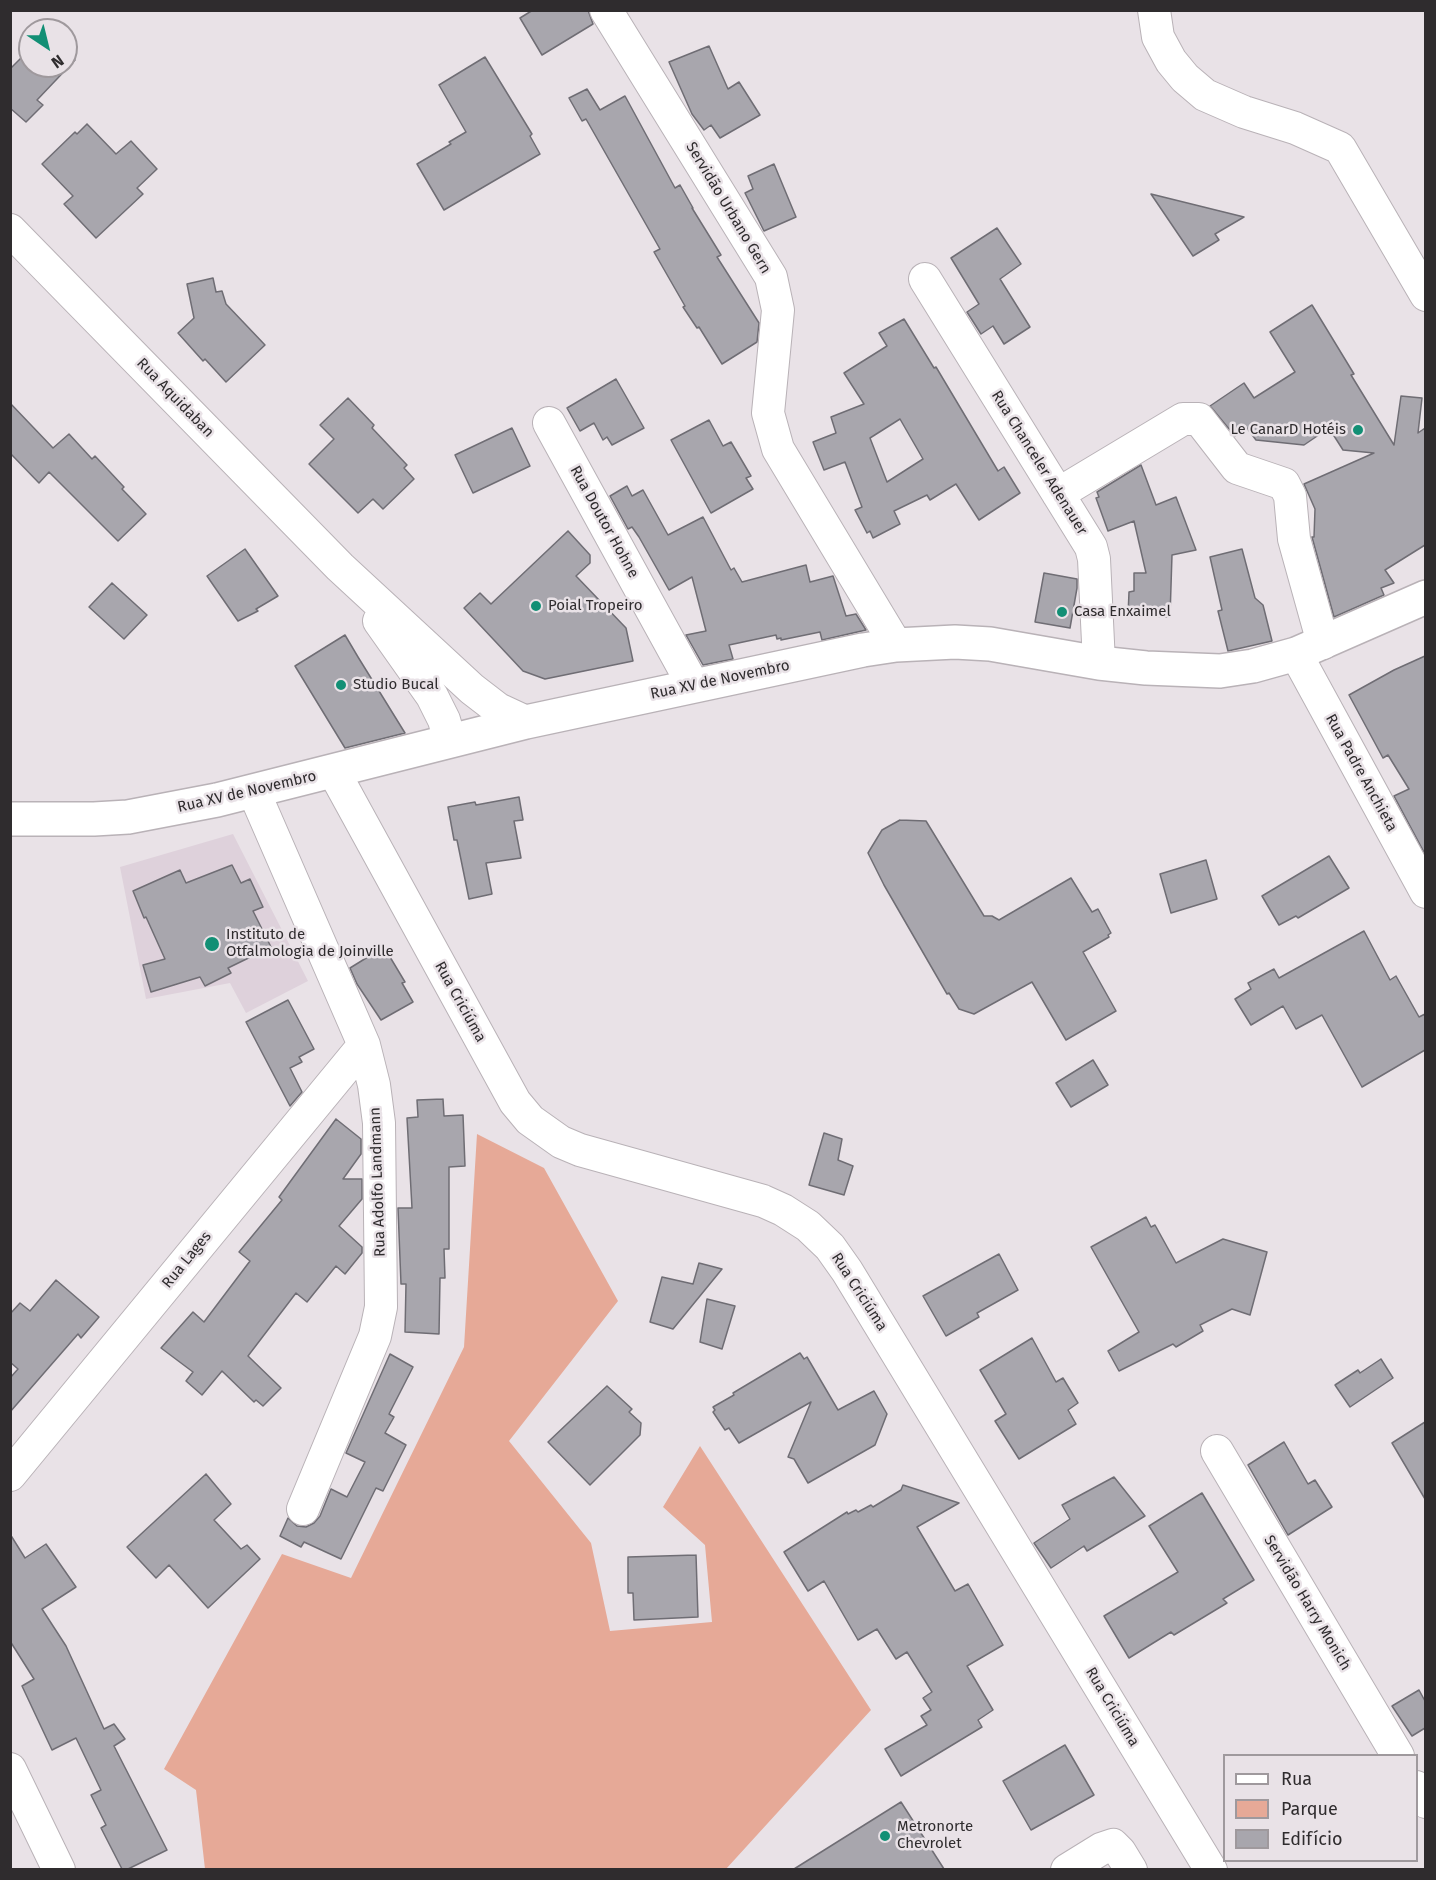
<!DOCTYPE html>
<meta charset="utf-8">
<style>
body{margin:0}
#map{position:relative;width:1436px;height:1880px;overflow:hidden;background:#e9e2e7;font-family:"Fira Sans",sans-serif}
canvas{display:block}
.frame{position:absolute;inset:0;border:12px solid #2f2c2e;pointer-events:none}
.legend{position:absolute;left:1223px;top:1754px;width:195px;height:108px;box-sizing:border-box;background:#e9e2e7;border:2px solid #9f999d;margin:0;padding:8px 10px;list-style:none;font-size:18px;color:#2f2c2e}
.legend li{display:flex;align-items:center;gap:12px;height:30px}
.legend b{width:30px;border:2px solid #9f999d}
.north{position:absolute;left:18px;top:18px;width:60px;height:60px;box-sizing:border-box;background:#e9e2e7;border:2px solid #9f999d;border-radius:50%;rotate:145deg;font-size:16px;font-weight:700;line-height:24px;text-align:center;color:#2f2c2e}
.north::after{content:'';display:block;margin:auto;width:21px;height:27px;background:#128f75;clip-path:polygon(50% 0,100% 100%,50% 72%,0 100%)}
</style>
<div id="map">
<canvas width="1436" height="1880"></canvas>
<div class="frame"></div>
<ul class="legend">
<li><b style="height:8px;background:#fff"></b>Rua</li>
<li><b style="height:16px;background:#e6a997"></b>Parque</li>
<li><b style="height:16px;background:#a8a6ad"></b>Edifício</li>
</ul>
<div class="north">N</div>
</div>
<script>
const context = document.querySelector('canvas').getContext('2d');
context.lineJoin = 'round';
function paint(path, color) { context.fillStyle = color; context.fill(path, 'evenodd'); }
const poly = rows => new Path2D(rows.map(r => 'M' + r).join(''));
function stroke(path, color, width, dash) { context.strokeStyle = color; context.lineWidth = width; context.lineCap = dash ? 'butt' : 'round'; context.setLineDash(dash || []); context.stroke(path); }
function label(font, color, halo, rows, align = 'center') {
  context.font = font + ' "Fira Sans",sans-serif'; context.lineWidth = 5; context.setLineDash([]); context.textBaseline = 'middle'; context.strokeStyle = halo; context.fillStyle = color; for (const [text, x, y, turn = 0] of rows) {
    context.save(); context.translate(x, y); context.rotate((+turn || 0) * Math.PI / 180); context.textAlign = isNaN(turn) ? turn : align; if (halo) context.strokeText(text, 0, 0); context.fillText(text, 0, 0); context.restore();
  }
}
paint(poly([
 [233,834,308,981,246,1013,230,983,146,999,120,867]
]), '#ded1db');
paint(poly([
 [477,1134,544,1168,618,1301,509,1441,591,1543,610,1631,712,1622,705,1545,663,1507,700,1446,871,1710,726,1869,205,1869,196,1790,164,1769,282,1554,351,1578,464,1347]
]), '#e6a997');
const building = poly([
 [533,10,588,10,593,24,542,55,520,18,533,10],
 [709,46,728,89,739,82,760,115,720,138,711,125,704,130,692,114,669,62,709,46],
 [30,49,30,66,66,66,66,52,75,60,37,100,43,105,26,122,10,108,10,69,30,49],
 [485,57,532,134,530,136,540,154,444,210,417,164,451,144,449,142,466,132,439,85,485,57],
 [587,89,600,110,625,96,675,188,680,185,693,208,692,208,721,255,717,257,759,323,757,342,722,364,699,327,697,328,683,307,685,306,654,252,660,249,586,119,582,121,569,98,587,89],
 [87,124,116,154,131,141,157,169,137,188,143,194,96,238,64,204,73,196,42,164,75,132,77,134,87,124],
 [774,164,796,217,764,231,745,193,753,189,748,176,774,164],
 [1151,194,1244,217,1215,234,1219,240,1193,256,1151,194],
 [997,228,1021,264,1000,279,1030,327,1004,344,993,326,981,334,967,312,979,304,951,258,997,228],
 [213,278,216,292,222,291,226,304,265,345,226,382,205,359,203,361,178,333,194,318,187,284,213,278],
 [1312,305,1354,374,1351,375,1394,445,1401,396,1422,398,1418,433,1425,428,1425,545,1385,570,1394,583,1381,588,1384,595,1334,617,1312,537,1314,537,1315,509,1304,484,1374,453,1343,450,1329,428,1304,445,1256,440,1247,428,1235,436,1210,406,1244,383,1254,398,1295,372,1270,332,1312,305],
 [904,319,934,368,936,367,998,471,1004,467,1020,493,979,520,956,484,930,500,927,495,894,511,900,524,873,538,870,531,867,533,855,510,862,507,845,462,824,470,813,442,836,433,831,417,864,404,844,373,887,346,879,333,904,319],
 [900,419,923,459,887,482,870,438,900,419],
 [616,379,644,428,612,445,607,437,603,440,594,423,580,431,567,408,616,379],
 [348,398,374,425,372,428,407,465,404,468,414,479,383,509,373,499,358,513,309,464,334,439,320,425,348,398],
 [10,403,53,448,69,434,92,459,95,456,124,487,122,489,146,514,118,541,49,472,39,483,10,453,10,403],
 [709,420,723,446,731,442,751,476,746,478,753,489,711,513,671,440,709,420],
 [512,428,530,466,473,493,455,455,512,428],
 [1141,465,1156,505,1176,497,1196,550,1172,555,1170,617,1128,616,1129,592,1134,591,1134,573,1146,573,1134,521,1108,531,1096,498,1099,497,1097,492,1141,465],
 [627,486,632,496,643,490,668,535,703,517,731,570,734,568,742,582,806,565,810,582,833,576,846,616,856,614,866,630,822,640,820,632,781,640,781,638,777,639,776,635,729,645,733,659,703,665,686,635,706,631,692,577,669,590,639,537,632,527,628,529,610,496,627,486],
 [568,531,590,555,590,563,576,576,626,628,633,661,545,679,523,671,464,608,480,593,491,604,568,531],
 [245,549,278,596,256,609,258,611,238,621,207,576,245,549],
 [1242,549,1255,598,1263,605,1272,641,1228,651,1218,611,1222,610,1210,557,1242,549],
 [1044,573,1077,579,1077,588,1070,628,1035,622,1044,573],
 [112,583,147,615,124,639,89,607,112,583],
 [345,635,358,657,405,733,345,748,295,666,345,635],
 [1425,656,1425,854,1394,796,1409,789,1388,755,1383,758,1349,695,1394,670,1425,656],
 [519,797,523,820,514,821,521,858,486,863,492,894,469,899,457,840,454,840,448,807,475,802,476,805,519,797],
 [900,820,926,821,984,916,992,916,999,920,1071,878,1092,912,1098,909,1111,933,1108,935,1109,937,1083,952,1116,1011,1066,1040,1032,982,974,1014,959,1009,949,993,947,994,884,885,868,853,882,830,900,820],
 [1329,856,1349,888,1298,918,1296,916,1279,925,1262,896,1329,856],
 [1206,860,1217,899,1171,913,1160,874,1206,860],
 [232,865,241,883,250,879,263,907,253,911,271,947,228,968,231,973,205,986,200,977,151,992,143,965,165,959,146,917,144,918,133,891,180,870,186,883,232,865],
 [1364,931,1390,980,1396,976,1419,1017,1425,1014,1425,1050,1362,1087,1322,1015,1296,1029,1283,1006,1251,1025,1235,999,1251,989,1248,983,1274,969,1279,978,1364,931],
 [384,947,405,982,402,983,413,1002,381,1020,357,984,350,968,384,947],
 [288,1000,314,1049,299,1057,302,1062,290,1068,302,1092,290,1106,246,1022,288,1000],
 [1093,1060,1108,1085,1071,1107,1056,1083,1093,1060],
 [443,1099,444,1116,463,1115,465,1166,449,1167,449,1249,444,1249,445,1278,440,1278,439,1334,405,1332,406,1284,401,1284,398,1208,412,1208,407,1118,418,1117,417,1100,443,1099],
 [336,1119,361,1139,361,1154,343,1179,362,1179,362,1199,339,1226,362,1247,362,1253,345,1274,336,1266,307,1302,296,1293,248,1356,281,1388,263,1406,256,1400,254,1402,222,1371,202,1395,186,1381,193,1372,161,1348,193,1312,204,1322,250,1261,239,1252,282,1200,279,1197,336,1119],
 [824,1133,842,1139,838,1160,853,1166,844,1195,809,1185,824,1133],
 [1146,1217,1151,1227,1155,1225,1176,1263,1223,1239,1267,1252,1250,1315,1232,1309,1200,1325,1203,1331,1176,1347,1173,1344,1119,1371,1108,1351,1139,1332,1091,1247,1146,1217],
 [999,1254,1018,1290,977,1313,979,1317,946,1336,923,1296,999,1254],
 [699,1263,722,1269,673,1329,650,1322,662,1277,693,1284,699,1263],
 [56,1280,99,1317,81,1338,78,1334,10,1412,10,1378,18,1369,10,1362,10,1314,20,1303,30,1311,56,1280],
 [707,1299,735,1306,722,1349,700,1342,707,1299],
 [1032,1338,1056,1382,1063,1378,1078,1403,1068,1410,1076,1424,1019,1459,995,1421,1006,1414,980,1370,1032,1338],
 [800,1353,804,1359,807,1357,838,1410,874,1391,887,1414,875,1445,808,1483,794,1459,788,1457,811,1402,739,1443,729,1428,725,1430,713,1412,715,1410,713,1407,734,1395,733,1393,800,1353],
 [390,1354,413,1367,389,1414,394,1417,385,1433,406,1445,383,1491,376,1488,341,1559,304,1542,301,1547,280,1536,288,1518,297,1526,306,1527,314,1523,320,1516,331,1489,347,1497,365,1462,346,1453,390,1354],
 [1381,1359,1393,1378,1350,1407,1335,1385,1358,1370,1360,1373,1381,1359],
 [607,1386,632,1409,629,1412,641,1423,640,1435,590,1485,548,1442,607,1386],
 [1425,1422,1425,1499,1392,1443,1425,1422],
 [1284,1442,1308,1484,1315,1480,1332,1507,1288,1535,1248,1465,1284,1442],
 [206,1474,231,1504,214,1520,241,1549,247,1545,260,1559,208,1608,169,1565,156,1578,127,1547,206,1474],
 [1114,1477,1145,1516,1087,1551,1084,1546,1051,1568,1034,1543,1070,1519,1062,1505,1114,1477],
 [903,1485,959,1503,917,1527,955,1591,968,1584,1003,1645,967,1666,993,1710,978,1720,982,1727,901,1776,885,1749,927,1725,921,1716,931,1710,923,1698,932,1692,907,1652,896,1659,877,1629,858,1640,824,1581,808,1591,784,1552,847,1512,848,1514,856,1510,858,1512,871,1505,873,1507,901,1490,903,1485],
 [1202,1493,1254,1580,1223,1599,1227,1603,1174,1635,1171,1632,1129,1658,1104,1616,1178,1572,1149,1526,1202,1493],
 [10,1534,25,1558,46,1544,76,1587,42,1609,66,1646,104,1729,114,1724,125,1739,114,1746,167,1850,128,1869,122,1869,101,1828,106,1825,91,1795,101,1790,76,1738,52,1750,22,1686,34,1679,10,1641,10,1534],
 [696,1555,698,1617,634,1620,633,1593,628,1593,628,1557,696,1555],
 [1419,1690,1425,1701,1425,1728,1412,1736,1392,1706,1419,1690],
 [1065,1745,1094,1795,1031,1830,1003,1781,1065,1745],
 [901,1802,944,1869,794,1869,901,1802]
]);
paint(building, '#a8a6ad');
stroke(building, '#6f6d74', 1.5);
const minor = poly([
 [606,10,771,277,778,310,768,413,778,449,896,645],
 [1154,10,1158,37,1171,61,1185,78,1205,95,1244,112,1295,128,1340,148,1426,295],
 [10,230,340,567,472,689,498,709,526,722],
 [925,279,1091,547,1094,559,1099,663],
 [549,423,693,685],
 [1058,494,1183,419,1199,419,1237,468,1284,484,1290,496,1294,539,1323,643],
 [379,621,432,696,444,720,450,741],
 [1296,654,1426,892],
 [334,772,515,1102,530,1120,561,1142,580,1150,763,1201,783,1210,808,1226,830,1247,847,1271,1211,1870],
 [254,792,364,1045,374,1085,379,1123,381,1307,375,1336,303,1509],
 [1217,1451,1398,1756],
 [10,1475,364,1045],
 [10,1769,59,1870],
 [1416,1787,1426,1802],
 [1067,1870,1101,1849,1113,1845,1120,1852,1131,1870]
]);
const major = poly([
 [10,819,94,819,128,817,217,800,526,722,863,650,896,645,955,642,990,644,1099,663,1146,668,1220,671,1253,666,1296,654,1426,597]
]);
stroke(minor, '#b9b2b7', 34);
stroke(major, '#b9b2b7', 36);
stroke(minor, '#fff', 32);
stroke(major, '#fff', 33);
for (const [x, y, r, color] of [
 [1358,430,6,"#128f75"],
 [536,606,6,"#128f75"],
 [1062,612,6,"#128f75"],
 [341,685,6,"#128f75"],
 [212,944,8,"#128f75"],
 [885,1836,6,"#128f75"]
]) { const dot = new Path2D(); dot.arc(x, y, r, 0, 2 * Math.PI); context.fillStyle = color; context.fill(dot); stroke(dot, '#e9e2e7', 2); }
label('15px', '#2f2c2e', '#e9e2e7', [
 ["Servidão Urbano Gern",728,208,59],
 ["Rua Aquidaban",175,398,46],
 ["Rua Chanceler Adenauer",1039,463,58],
 ["Rua Doutor Hohne",604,522,61],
 ["Rua XV de Novembro",720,680,-12],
 ["Rua Padre Anchieta",1361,773,61],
 ["Rua XV de Novembro",247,792,-13],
 ["Rua Criciúma",460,1002,61],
 ["Rua Adolfo Landmann",378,1182,-92],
 ["Rua Lages",187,1260,-51],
 ["Rua Criciúma",859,1292,57],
 ["Servidão Harry Monich",1307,1603,59],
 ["Rua Criciúma",1112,1707,59]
]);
label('15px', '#2f2c2e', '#e9e2e7', [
 ["Le CanarD Hotéis",1346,430,"right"],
 ["Poial Tropeiro",548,606],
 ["Casa Enxaimel",1074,612],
 ["Studio Bucal",353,685],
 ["Instituto de",226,935],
 ["Otfalmologia de Joinville",226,952],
 ["Metronorte",897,1827],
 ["Chevrolet",897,1844]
], 'left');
</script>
